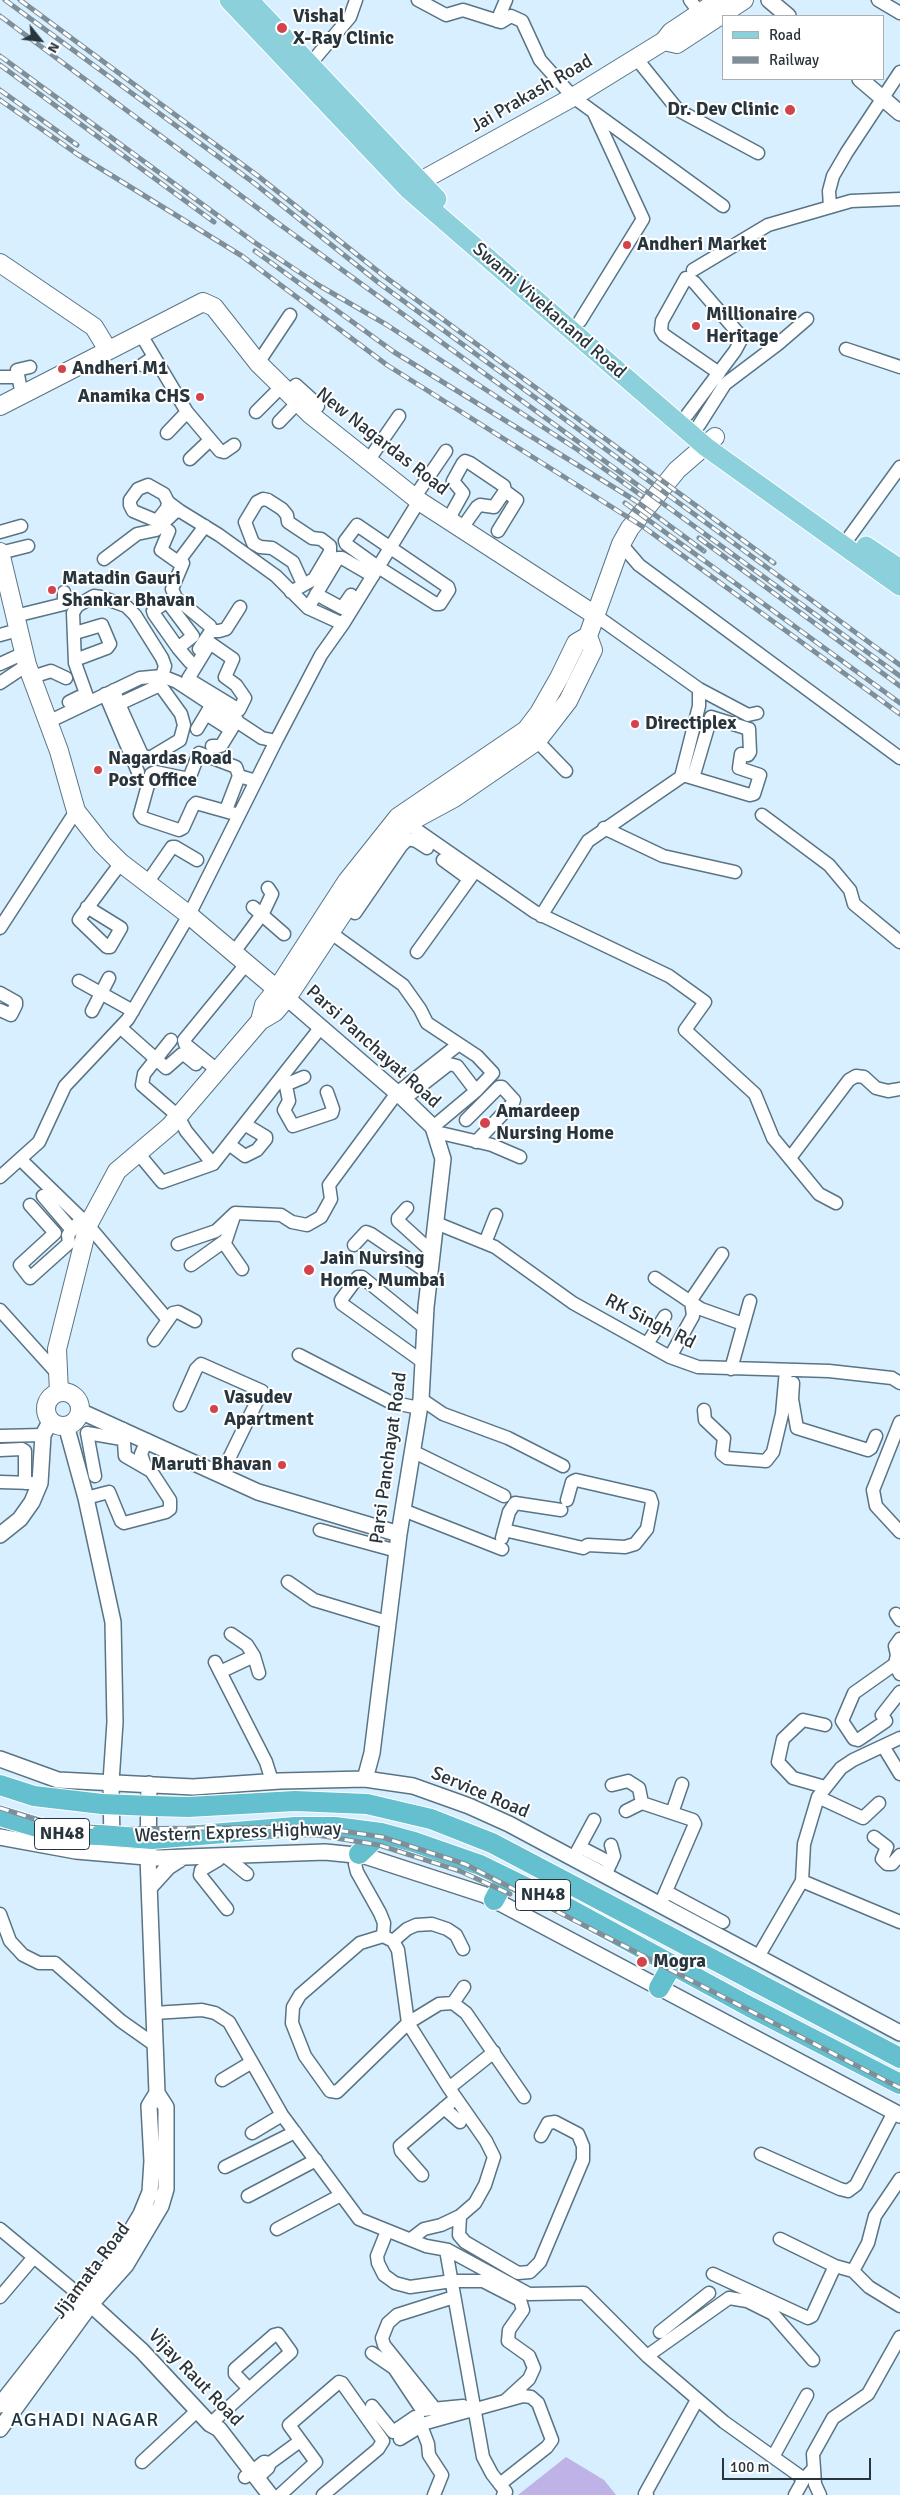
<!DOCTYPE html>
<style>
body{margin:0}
#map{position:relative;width:900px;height:2495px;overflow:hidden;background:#d7effe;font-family:Signika,sans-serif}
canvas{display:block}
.legend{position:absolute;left:722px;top:15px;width:162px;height:65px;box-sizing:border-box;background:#fff;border:1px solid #a9aeb1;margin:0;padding:6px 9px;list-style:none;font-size:15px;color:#29353c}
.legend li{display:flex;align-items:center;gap:10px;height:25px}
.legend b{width:25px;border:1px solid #a9aeb1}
.north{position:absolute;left:15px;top:15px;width:50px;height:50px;-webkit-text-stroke:4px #fff;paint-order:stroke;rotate:119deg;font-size:14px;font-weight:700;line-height:20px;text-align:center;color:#29353c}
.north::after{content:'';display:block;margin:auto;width:18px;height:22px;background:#29353c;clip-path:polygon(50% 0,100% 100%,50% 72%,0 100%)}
.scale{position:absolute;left:722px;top:2458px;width:149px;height:22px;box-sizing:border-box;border:2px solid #29353c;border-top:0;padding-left:6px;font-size:15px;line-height:18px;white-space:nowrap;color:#29353c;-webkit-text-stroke:4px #fff;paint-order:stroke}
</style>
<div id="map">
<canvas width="900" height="2495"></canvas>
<ul class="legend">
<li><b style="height:6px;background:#8bd0da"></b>Road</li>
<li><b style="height:6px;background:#7e8f9a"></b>Railway</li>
</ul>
<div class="north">N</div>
<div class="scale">100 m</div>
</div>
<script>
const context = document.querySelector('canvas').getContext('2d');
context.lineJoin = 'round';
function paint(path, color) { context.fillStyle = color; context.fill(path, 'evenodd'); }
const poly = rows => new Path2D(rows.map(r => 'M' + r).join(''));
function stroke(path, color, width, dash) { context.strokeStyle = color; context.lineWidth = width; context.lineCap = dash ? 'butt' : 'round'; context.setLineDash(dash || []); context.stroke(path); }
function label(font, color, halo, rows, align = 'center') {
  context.font = font + ' Signika,sans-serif'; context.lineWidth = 4; context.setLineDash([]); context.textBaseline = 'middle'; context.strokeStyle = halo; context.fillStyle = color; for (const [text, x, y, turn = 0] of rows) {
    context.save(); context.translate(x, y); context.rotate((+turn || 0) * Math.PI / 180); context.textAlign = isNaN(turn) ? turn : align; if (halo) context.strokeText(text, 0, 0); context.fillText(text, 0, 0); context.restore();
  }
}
paint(poly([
 [566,2457,604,2480,616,2495,518,2495]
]), '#beb2e6');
const minor = poly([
 [418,0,446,15,463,10,501,22,511,16,522,21,540,60,573,97,723,206],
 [690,0,704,18],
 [878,0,900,13],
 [497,21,506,0],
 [636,58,678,110,758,153],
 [305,70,350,17,356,0],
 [830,207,829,191,833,176,847,152,900,72],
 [693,270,768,225,851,201,900,199],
 [580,321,643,219,594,113],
 [140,333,187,412,220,451,224,452,234,445],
 [846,349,900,367],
 [258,363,290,315],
 [142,365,154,357],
 [0,377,17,377],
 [287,392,296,385,317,404,318,406,311,415],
 [22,395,17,370,30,367],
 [256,412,281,387],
 [687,415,735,351,741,340,739,334,694,282,686,278,662,321,661,330,664,335,719,373],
 [279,422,304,396],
 [699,425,725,384,778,344,807,319],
 [167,433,187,412],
 [190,459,210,440],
 [368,461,399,416],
 [414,498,446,451],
 [168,502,167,508,157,521,133,511,130,505,130,500,138,489,148,485,164,494,168,502,180,511],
 [448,520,463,493,453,481,463,463,465,461,470,463,504,486,505,491,494,507,480,505,477,507,462,528],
 [357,525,448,587,449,590,440,604,436,604,378,567,346,544,345,541,357,525],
 [160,526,169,531,161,550,178,562,205,526],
 [498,531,517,500,505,491],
 [0,532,21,526],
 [850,536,900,467],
 [621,544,639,565,900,758],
 [0,553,28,546],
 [104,559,137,534,156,530,175,512,180,511,219,535,276,576,308,608,343,624],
 [183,563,172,589,176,598,210,626,211,631,199,649],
 [291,592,314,579,330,552,330,546,321,539,312,538,288,522,287,515,282,509,268,500,263,499,257,502,245,522,253,543,260,547,272,548,293,562,303,584],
 [316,594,342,608,351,595],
 [308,608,338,558,342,558,373,576],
 [15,616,64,604,64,592],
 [211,631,219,631,226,629,240,607],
 [75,633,102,625,110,644,107,648,75,660],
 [0,635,18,630],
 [210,643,233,659,225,677,236,685,245,698,239,710,188,679,210,643],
 [178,648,193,636,169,604,165,603,153,611,154,614,178,648,190,662],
 [0,664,24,653],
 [32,677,51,671,66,678],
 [0,683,27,665],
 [699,689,748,715,757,713],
 [114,690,119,704,142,755,150,758,180,740,184,725,181,714,160,685,119,704],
 [105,694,138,772],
 [69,702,79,697],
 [89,702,75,663,73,613,77,606,94,596,101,597,126,606,135,615,162,658,165,666,160,683],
 [206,714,231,730],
 [48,722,140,678,162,676,177,682,262,738,276,741,321,655,343,624,419,501],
 [197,729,209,709],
 [537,741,566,771],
 [212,746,221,746,237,720],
 [683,775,750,795,754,794,760,775,739,768,741,754,748,755,750,752,749,729,711,717,693,778],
 [226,810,239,776],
 [239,815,196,803,193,806,183,828,179,830,143,818,140,814,151,774,155,772,189,779,199,753,236,767,239,776,256,781],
 [762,815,829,865,850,890,854,904,900,942],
 [401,819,535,912,669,976,705,1002,685,1030,755,1094,773,1138,819,1194,836,1203],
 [604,828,663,856,735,872],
 [443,860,469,879],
 [147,883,172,847,175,847,197,860],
 [87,907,121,928,110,947,107,947,79,920,80,918,111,876,121,863],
 [253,907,284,934],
 [355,913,401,846,408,839,416,841,427,848],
 [541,916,588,841,681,777,699,706,699,689,595,615],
 [0,928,76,811],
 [331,933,403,985,420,1009,427,1023,477,1056,493,1073,476,1091],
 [234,952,263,913,272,894,268,888],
 [417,952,473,874],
 [79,981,133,1011],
 [0,993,16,1002,16,1005,11,1015,0,1010],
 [92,1011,109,978],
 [121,1028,166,1068,182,1054,185,1055,196,1064],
 [171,1040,144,1074,142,1085,178,1116,186,1131,213,1164,321,1027],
 [217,1070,185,1044,184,1040,247,963],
 [284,1076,289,1101,284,1110,293,1126,332,1113,333,1109,327,1092],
 [285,1085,304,1077],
 [404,1099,449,1064,457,1066,476,1091,433,1127],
 [466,1120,499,1087,502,1087,514,1100,513,1103,476,1142],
 [436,1132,492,1145,520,1157],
 [230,1145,245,1156,257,1150,266,1139,266,1137,246,1125],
 [138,1153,162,1182,213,1164],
 [790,1158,849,1080,856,1076,864,1077,876,1088,888,1091,900,1089],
 [20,1159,88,1225,168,1320],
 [0,1177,39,1142,65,1086,128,1019,189,915,276,741],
 [43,1196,72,1230],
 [30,1205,55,1233,20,1265,30,1278,69,1243,68,1235,82,1218],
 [407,1208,398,1218,398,1221,432,1252],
 [436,1223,495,1247,573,1303,670,1357,698,1367,829,1371,892,1378,900,1383],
 [224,1243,242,1269],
 [485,1243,496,1215],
 [178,1244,216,1231,235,1213,281,1215,292,1222,307,1225,321,1217,331,1199,329,1185,397,1093,459,1044],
 [354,1245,366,1232,371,1234,430,1274],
 [191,1265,226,1240,235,1213],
 [655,1278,701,1309,743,1324],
 [0,1310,56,1372],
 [154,1340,173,1313,178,1312,195,1321],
 [647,1344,665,1316],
 [299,1355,390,1402,419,1408],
 [670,1357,693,1316,691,1300,693,1297,722,1254],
 [423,1362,342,1304,341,1300,358,1277,362,1277,425,1328],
 [731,1369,750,1301],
 [793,1383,792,1399,797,1428,868,1450,871,1448,876,1436],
 [421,1399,443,1414,508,1438,563,1466],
 [180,1405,196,1369,201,1364,262,1391,221,1475],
 [704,1410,705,1420,724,1438,722,1454,727,1458,766,1461,773,1452,782,1414,786,1370],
 [900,1422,873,1490,876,1506,900,1532],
 [0,1436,43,1435],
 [0,1450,22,1449,25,1451,25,1483],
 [412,1451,504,1496],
 [145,1466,141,1454,147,1440],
 [95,1476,87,1433,122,1439],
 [0,1482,33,1483],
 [86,1498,109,1492,121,1521,124,1523,166,1512,170,1509,170,1500,151,1471,125,1456,123,1429],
 [403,1510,502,1549],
 [320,1530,397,1551],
 [504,1530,583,1548,588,1545,625,1547,635,1544,647,1529,652,1503,650,1497,576,1480,572,1482,567,1500],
 [502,1538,509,1512,515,1503,561,1510],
 [288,1582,314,1600,387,1622],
 [896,1614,900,1620],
 [231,1634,247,1645,254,1656,259,1673],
 [900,1639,895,1646,897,1655,895,1664,900,1674],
 [215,1662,266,1762,272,1781],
 [895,1664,854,1693,842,1721,854,1739,858,1740,886,1721,882,1715,900,1692],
 [220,1672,254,1656],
 [883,1746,900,1774],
 [612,1785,628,1781,639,1788,642,1803,693,1820,695,1824,660,1905],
 [825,1787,793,1778,778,1762,783,1739,803,1720,825,1725],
 [818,1797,863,1818,879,1803],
 [626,1811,642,1803],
 [672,1813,682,1784],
 [874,1837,887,1847,882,1859,887,1864,892,1864,900,1855],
 [580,1847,611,1863],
 [359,1854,355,1864,357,1872,380,1913,384,1923,383,1936],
 [225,1856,247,1874],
 [573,1859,594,1820],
 [218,1860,201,1870,200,1875,227,1909],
 [608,1869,614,1856,611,1845],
 [802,1881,900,1922],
 [667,1892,723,1922],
 [0,1914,10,1941,23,1955,39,1963,55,1963,121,2021,155,2045],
 [383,1936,360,1943,300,1995,293,2007,292,2023,305,2056,330,2091,337,2092,408,2023,439,2004,453,2003,466,2013,524,2097],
 [383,1936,393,1941,398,1950,408,2023,449,2088,486,2141,494,2157,485,2185,475,2203,460,2216,441,2225,424,2229,411,2239],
 [393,1941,407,1929,416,1925,432,1924,447,1929,456,1935,463,1949],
 [758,1957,802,1881,804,1844,818,1797,841,1768,853,1760,900,1738],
 [453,2003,464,1987],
 [154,2013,202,2010,215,2013,229,2022,282,2115,359,2219,426,2246,448,2250,529,2294,584,2293,647,2356,724,2422,804,2479,814,2468],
 [222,2080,252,2062],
 [449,2088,494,2052],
 [444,2108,460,2122],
 [252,2133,282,2115],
 [761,2154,840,2189,848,2191,856,2185,894,2112],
 [225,2167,295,2132],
 [422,2175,401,2151,400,2146,456,2098],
 [900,2179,875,2216,868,2243,853,2271,869,2287,900,2306],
 [248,2196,316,2160],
 [460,2216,459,2235,465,2242,518,2273,530,2272,540,2262,583,2160,583,2146,578,2134,555,2122,548,2123,541,2136],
 [0,2229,82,2297],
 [277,2229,341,2195],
 [387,2231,377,2256,378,2263,384,2275,395,2283,410,2287,452,2281,483,2281,520,2300,523,2310,509,2330,508,2341,529,2356,534,2368,529,2379,505,2401],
 [780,2239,835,2266],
 [446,2250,483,2457,492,2474,506,2492,503,2495],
 [713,2274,808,2318,812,2316,835,2266,853,2271],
 [0,2297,34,2257],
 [660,2332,709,2293],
 [372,2353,394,2368,422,2410,463,2406],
 [647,2356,729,2298,747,2301,773,2314,813,2360],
 [372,2406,393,2432,415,2417,418,2418,428,2444,429,2455,442,2475,434,2495],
 [436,2410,384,2345,382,2338,388,2323,397,2315,454,2297],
 [210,2424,249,2389,291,2352,278,2334,274,2335,235,2369,235,2374,249,2389],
 [400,2439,426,2423,523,2396,531,2397,538,2403,552,2440,547,2447,500,2484],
 [773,2457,807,2395],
 [142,2462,198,2410],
 [270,2463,296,2444],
 [245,2477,264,2462,270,2463,268,2468,257,2478],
 [280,2495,316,2462,289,2425,339,2382,342,2383,383,2441,378,2449,323,2495],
 [647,2495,645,2494,697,2400],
 [795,2495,804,2479],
 [820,2495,815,2484,813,2454,833,2418,868,2394,900,2337]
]);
const tertiary = poly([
 [769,0,788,16],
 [860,79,900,113],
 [287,998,404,1099,433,1127,443,1159,426,1307,421,1399,399,1534,372,1753,365,1779],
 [80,1411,258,1492,399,1534],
 [66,1425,86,1498,113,1622,115,1722,111,1782,112,1846],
 [0,1535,20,1519,32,1502,40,1483,43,1435,51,1420],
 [0,1759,58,1780,193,1787,280,1781,365,1779,413,1786,469,1806,509,1824,900,2033],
 [0,1837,76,1851,158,1858,325,1852,365,1856,485,1895,900,2115],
 [149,1888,168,1867,182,1858],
 [85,2299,142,2351,210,2424,219,2429,270,2495],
 [0,2405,113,2261,141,2214,150,2192,152,2161,149,2106,157,2093],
 [0,2429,91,2304,126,2265,161,2206,166,2189,166,2107,157,2093,148,1857,149,1784]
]);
const secondary = poly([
 [664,41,677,44,744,0],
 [419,182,573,97,664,41,671,32,719,0],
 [0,263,94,327,108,350],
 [0,406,203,302,214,307,258,363,311,415,419,501,595,615],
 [0,552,27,665,59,751,76,811,102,844,121,863,189,915,286,997],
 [260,1021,264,1005,277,989,347,881,398,817,526,730,539,713,559,678,576,643,588,636,621,544,630,528,677,470,715,437],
 [59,1392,57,1349,88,1225,117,1171,170,1126,260,1021,275,1012,287,998,357,892,406,824,454,798,537,741,568,701,593,650,588,636],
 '46 1409a17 17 0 1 1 34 0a17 17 0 1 1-34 0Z'
]);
const primary = poly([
 [229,0,408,189,706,447,900,586],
 [249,0,437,199],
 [866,546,900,569]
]);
const trunk = poly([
 [0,1785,34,1796,102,1804],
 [152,1806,188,1807,295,1801,367,1804,431,1819,492,1843,900,2058],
 [0,1816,61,1834,100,1835],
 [152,1839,295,1827,335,1827,381,1833,414,1842,480,1865,564,1906,750,2007,900,2084],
 [359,1854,381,1833],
 [494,1900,506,1878],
 [659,1988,672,1965]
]);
stroke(minor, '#597485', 15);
stroke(tertiary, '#597485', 18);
stroke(secondary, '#597485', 20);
stroke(primary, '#fff', 21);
stroke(trunk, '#fff', 22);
stroke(minor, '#fff', 12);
stroke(tertiary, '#fff', 15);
stroke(secondary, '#fff', 18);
stroke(primary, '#8bd0da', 19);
stroke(trunk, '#64c0ce', 20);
const rail = poly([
 [5,0,254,183,379,283,900,665],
 [20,0,258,176,384,276,774,563],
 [0,16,275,221,900,676],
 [0,56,254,242,320,286,387,325,578,450,642,496],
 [0,65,214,222],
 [0,90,77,145],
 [0,100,77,154,242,256,387,365,645,528,900,714],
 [255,251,394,352,636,501,704,551],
 [625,503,900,703],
 [699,538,900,686],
 [0,1808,41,1821,105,1829,317,1827,382,1837,465,1864,900,2088],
 [237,1835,317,1835,379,1845,460,1871,510,1894]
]);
stroke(rail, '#7e8f9a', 5);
stroke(rail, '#fff', 3, [9]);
const trunkBridge = poly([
 [102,1804,152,1806],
 [100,1835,152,1839]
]);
stroke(trunkBridge, '#fff', 22, []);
stroke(trunkBridge, '#64c0ce', 20);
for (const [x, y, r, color] of [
 [282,28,6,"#d3434b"],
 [790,110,6,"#d3434b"],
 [627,245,5,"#d3434b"],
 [696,326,5,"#d3434b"],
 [62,369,5,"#d3434b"],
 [200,397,5,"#d3434b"],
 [52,590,5,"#d3434b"],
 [635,724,5,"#d3434b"],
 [98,770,5,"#d3434b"],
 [485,1123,6,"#d3434b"],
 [309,1270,6,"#d3434b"],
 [214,1409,5,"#d3434b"],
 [282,1465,5,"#d3434b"],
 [642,1962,6,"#d3434b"]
]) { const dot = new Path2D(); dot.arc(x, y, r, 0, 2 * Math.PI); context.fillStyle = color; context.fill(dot); stroke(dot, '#fff', 2); }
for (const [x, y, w] of [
 [62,1834,55],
 [543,1895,55]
]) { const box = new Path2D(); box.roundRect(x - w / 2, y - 15.5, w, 31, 4); context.fillStyle = '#fff'; context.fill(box); stroke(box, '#29353c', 1); }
label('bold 18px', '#29353c', null, [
 ["NH48",62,1834],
 ["NH48",543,1895]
]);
label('bold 19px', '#29353c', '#fff', [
 ["Vishal",293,17],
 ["X-Ray Clinic",293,39],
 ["Dr. Dev Clinic",779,110,"right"],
 ["Andheri Market",637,245],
 ["Millionaire",706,315],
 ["Heritage",706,337],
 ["Andheri M1",72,369],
 ["Anamika CHS",190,397,"right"],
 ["Matadin Gauri",62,579],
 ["Shankar Bhavan",62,601],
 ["Directiplex",645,724],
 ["Nagardas Road",108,759],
 ["Post Office",108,781],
 ["Amardeep",496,1112],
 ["Nursing Home",496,1134],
 ["Jain Nursing",320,1259],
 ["Home, Mumbai",320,1281],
 ["Vasudev",224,1398],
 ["Apartment",224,1420],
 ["Maruti Bhavan",272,1465,"right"],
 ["Mogra",653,1962]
], 'left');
label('19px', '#29353c', '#fff', [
 ["Jai Prakash Road",532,94,-30],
 ["Swami Vivekanand Road",549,311,41],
 ["New Nagardas Road",382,442,38],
 ["Parsi Panchayat Road",373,1047,42],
 ["RK Singh Rd",650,1322,27],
 ["Parsi Panchayat Road",389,1458,-82],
 ["Service Road",480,1793,23],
 ["Western Express Highway",238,1833,-2],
 ["Jijamata Road",92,2271,-53],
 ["Vijay Raut Road",195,2378,46]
]);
context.letterSpacing = '1px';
label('20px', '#1c3543', '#fff', [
 ["AGHADI NAGAR",85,2421]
]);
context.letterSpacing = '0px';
</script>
